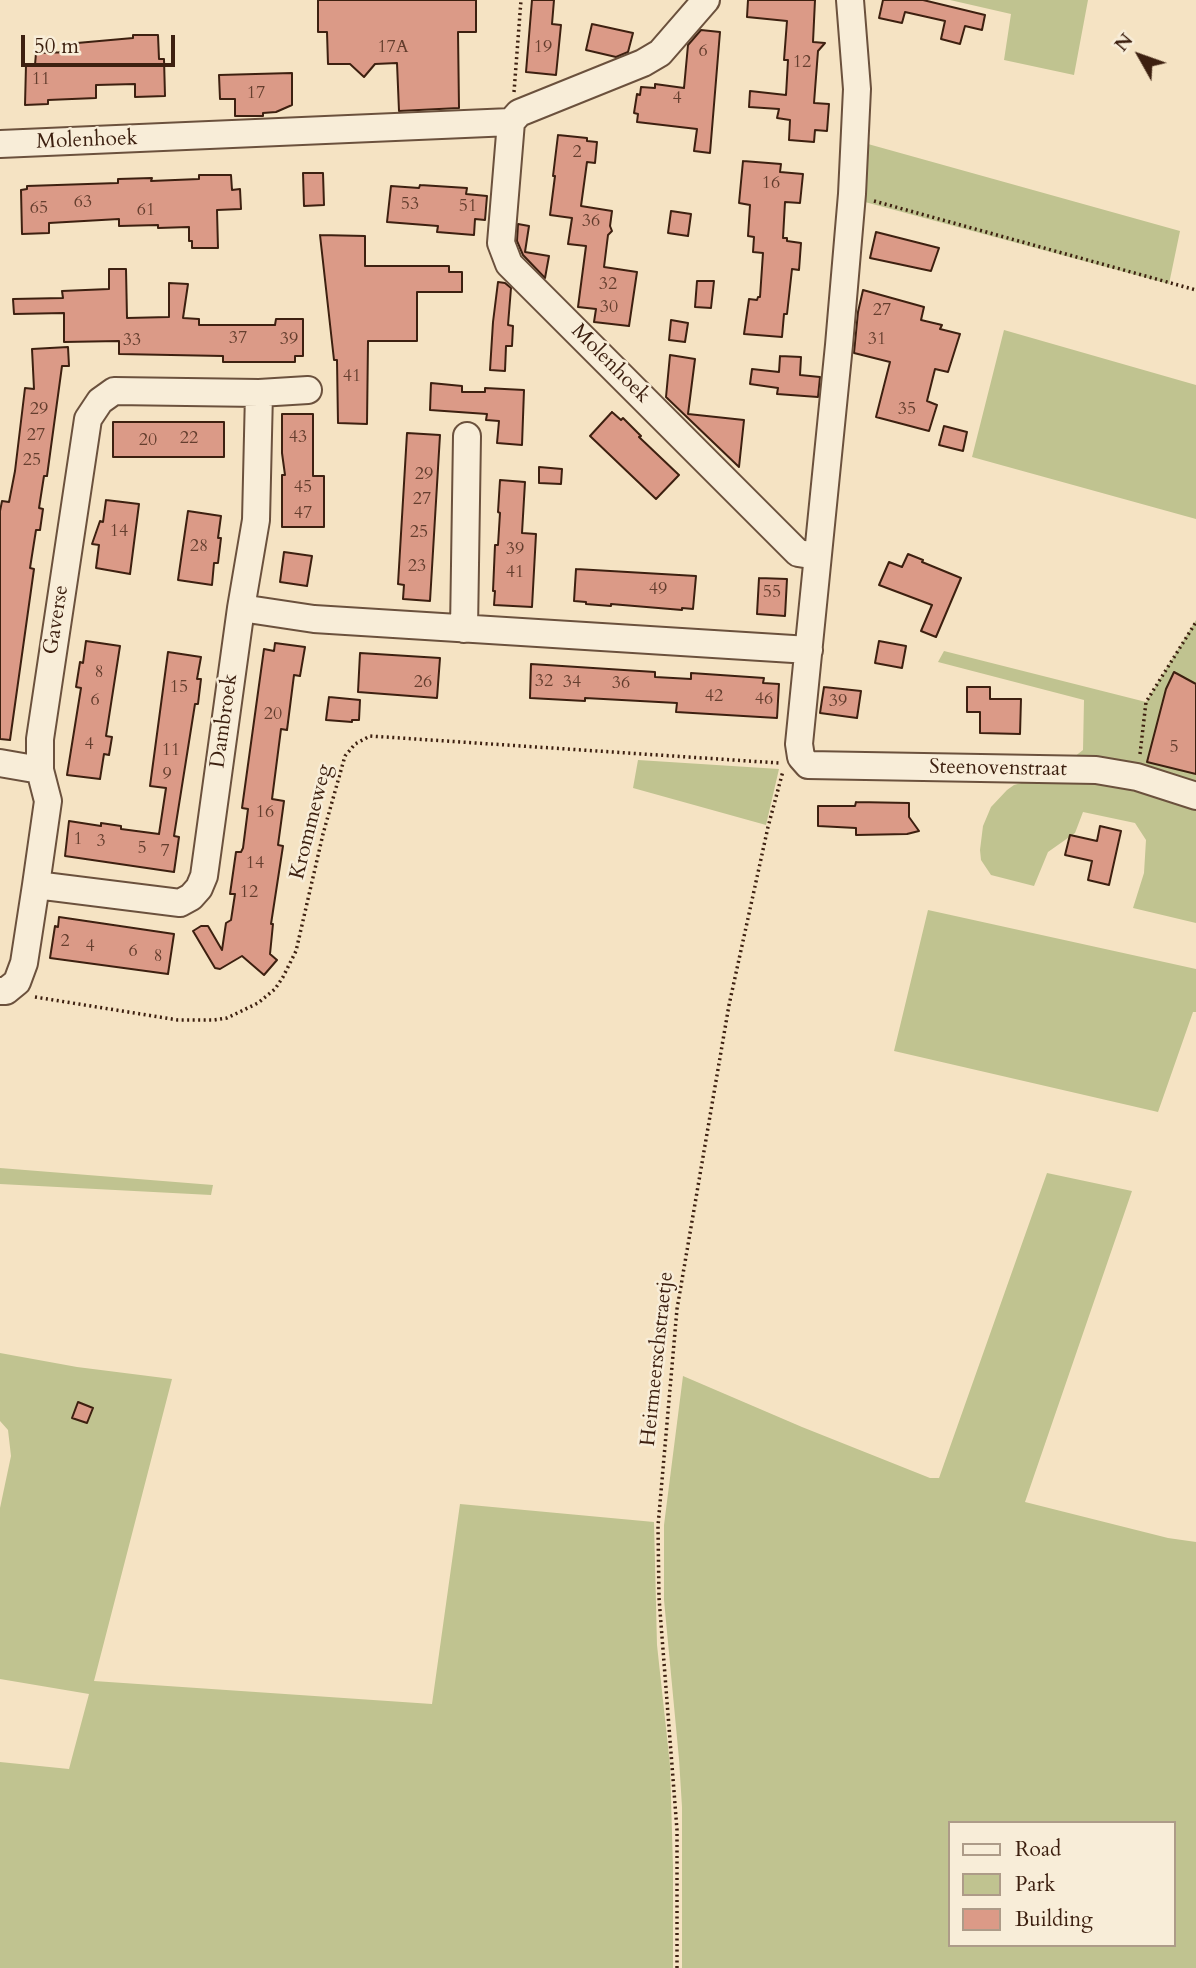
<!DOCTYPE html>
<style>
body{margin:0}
#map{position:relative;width:1196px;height:1968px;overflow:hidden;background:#f5e3c3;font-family:Cardo,serif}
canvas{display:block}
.legend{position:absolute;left:948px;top:1821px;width:228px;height:126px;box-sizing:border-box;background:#f8edd8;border:2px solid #ad9b88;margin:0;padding:9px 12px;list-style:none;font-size:21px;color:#3d2010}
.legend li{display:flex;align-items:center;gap:14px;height:35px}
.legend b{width:35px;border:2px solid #ad9b88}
.north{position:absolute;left:1105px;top:21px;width:70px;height:70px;-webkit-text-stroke:5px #f8edd8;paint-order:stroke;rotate:310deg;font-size:19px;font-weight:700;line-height:28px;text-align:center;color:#3d2010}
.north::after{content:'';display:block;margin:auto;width:24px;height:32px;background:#3d2010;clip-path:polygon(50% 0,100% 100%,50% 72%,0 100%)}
.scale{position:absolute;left:21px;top:35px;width:154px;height:32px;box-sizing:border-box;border:4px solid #3d2010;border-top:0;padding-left:9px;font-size:21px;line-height:24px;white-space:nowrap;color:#3d2010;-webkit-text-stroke:5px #f8edd8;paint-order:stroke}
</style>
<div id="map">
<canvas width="1196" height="1968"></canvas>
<ul class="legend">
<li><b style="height:9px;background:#f8edd8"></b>Road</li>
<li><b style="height:19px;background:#c0c390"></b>Park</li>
<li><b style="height:19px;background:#db9a87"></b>Building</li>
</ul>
<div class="north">N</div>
<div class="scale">50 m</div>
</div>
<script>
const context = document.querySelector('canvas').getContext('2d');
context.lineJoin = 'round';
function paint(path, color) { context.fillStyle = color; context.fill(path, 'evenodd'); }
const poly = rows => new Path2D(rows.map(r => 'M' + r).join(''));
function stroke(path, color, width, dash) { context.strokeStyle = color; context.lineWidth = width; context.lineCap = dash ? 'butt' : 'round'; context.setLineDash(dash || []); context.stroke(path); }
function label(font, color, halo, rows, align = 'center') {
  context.font = font + ' Cardo,serif'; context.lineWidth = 5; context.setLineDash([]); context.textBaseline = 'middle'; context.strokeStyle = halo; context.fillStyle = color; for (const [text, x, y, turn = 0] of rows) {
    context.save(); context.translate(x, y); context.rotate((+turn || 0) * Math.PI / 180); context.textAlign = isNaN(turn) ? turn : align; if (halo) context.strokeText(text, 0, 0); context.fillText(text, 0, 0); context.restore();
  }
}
paint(poly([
 [950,0,1088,0,1074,75,1004,60,1011,14],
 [868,144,1180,231,1169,284,865,202],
 [1004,330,1196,385,1196,519,972,457],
 [1196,620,1196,923,1133,908,1144,873,1146,840,1135,823,1083,812,1075,833,1048,852,1034,886,991,875,981,860,980,850,983,826,991,807,1007,790,1014,785,1051,775,1083,750,1084,700,938,662,944,651,1146,702],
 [638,760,779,769,766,825,633,788],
 [928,910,1196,969,1196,1012,1193,1012,1158,1112,894,1051],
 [0,1168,213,1185,211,1195,0,1184],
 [1047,1173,1132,1191,1025,1502,1168,1538,1196,1542,1196,1968,682,1968,682,1807,679,1759,664,1600,664,1525,683,1376,802,1427,930,1478,939,1478],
 [949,1823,1173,1823,1173,1945,949,1945],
 [0,1353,77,1367,172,1379,94,1681,432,1704,460,1504,654,1522,657,1645,670,1765,673,1866,673,1968,0,1968,0,1762,69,1769,89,1694,0,1679,0,1508,11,1456,8,1430,0,1421]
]), '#c0c390');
const building = poly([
 [318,0,476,0,476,32,458,32,459,108,399,111,397,63,375,64,364,77,350,64,328,64,327,32,318,32,318,0],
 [532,0,554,0,552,24,561,25,556,75,526,72,532,0],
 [748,0,815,0,813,42,825,43,818,51,814,103,829,104,827,131,815,130,814,142,789,140,790,120,777,118,779,109,749,107,750,91,786,95,788,60,784,60,787,21,747,17,748,0],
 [883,0,923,0,985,15,982,30,965,26,960,44,941,39,945,21,905,12,902,23,879,18,883,0],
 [592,24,633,33,628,52,616,57,586,50,592,24],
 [701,30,720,32,710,153,694,151,697,129,637,122,638,114,634,113,637,94,640,95,641,87,655,88,655,84,684,88,688,45,701,30],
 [133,35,158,35,159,59,164,59,165,96,135,97,135,84,96,85,96,98,48,100,48,104,25,105,26,65,35,65,36,53,77,52,77,43,133,38,133,35],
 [292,73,292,105,276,112,263,113,263,116,235,116,235,99,220,99,219,75,292,73],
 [558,135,587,138,587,141,597,142,595,163,587,162,581,206,612,211,610,226,612,231,608,235,604,267,637,272,629,326,594,322,596,309,578,307,586,246,568,244,572,218,550,215,555,176,553,176,558,135],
 [743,161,781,164,780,172,803,174,800,203,785,202,783,238,787,238,787,241,801,243,799,270,792,269,787,314,784,314,782,337,744,334,749,299,757,300,758,297,760,297,763,253,753,252,754,237,748,236,750,205,739,203,743,161],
 [303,173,323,173,324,205,304,206,303,173],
 [199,175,231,175,232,190,240,189,241,209,217,210,218,248,192,248,192,241,189,241,189,227,158,228,158,225,119,226,119,219,49,223,49,233,22,234,21,190,27,189,27,186,118,183,118,179,152,178,151,181,199,179,199,175],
 [420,185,467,188,466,194,487,196,485,220,475,219,474,235,437,232,438,226,387,222,391,186,419,188,420,185],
 [671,211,691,214,688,236,668,233,671,211],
 [518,224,529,226,525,252,549,256,545,278,523,255,517,241,518,224],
 [876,232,939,248,931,271,870,258,876,232],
 [320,235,365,236,365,266,449,266,449,272,462,272,462,292,417,292,417,341,368,341,367,424,338,423,337,360,334,360,320,235],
 [109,269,126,269,127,318,169,317,169,283,188,284,183,318,199,319,199,325,275,325,276,319,303,319,303,356,295,356,295,362,223,362,223,356,119,354,119,341,64,342,64,313,14,314,13,299,63,298,62,291,109,289,109,269],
 [697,281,714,281,711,308,695,307,697,281],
 [498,282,505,283,511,288,508,325,513,326,512,346,506,346,505,371,490,370,493,322,498,282],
 [863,290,924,307,921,320,942,325,940,329,960,334,948,372,935,369,927,401,937,405,929,431,876,417,890,362,854,353,858,312,863,290],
 [671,320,688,323,685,342,669,340,671,320],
 [68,347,69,366,62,366,47,476,44,476,39,508,43,509,40,530,36,530,30,568,34,569,10,740,0,739,0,511,2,501,9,502,15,471,25,388,34,389,32,349,68,347],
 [670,355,695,359,688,414,744,420,739,467,666,397,670,355],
 [780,356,801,357,800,375,820,377,818,397,777,394,778,388,750,384,752,369,779,372,780,356],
 [431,383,462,386,462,392,485,392,485,388,524,390,522,445,497,443,499,421,486,420,487,414,430,410,431,383],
 [612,412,621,420,623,418,641,436,639,437,679,475,656,499,590,436,612,412],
 [282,414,313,414,313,476,324,476,324,527,282,527,282,475,285,475,282,453,282,414],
 [113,422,224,422,224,457,113,457,113,422],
 [944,426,967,432,963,451,939,445,944,426],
 [407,433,440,435,430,601,403,599,404,585,398,584,407,433],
 [539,467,562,469,561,484,539,483,539,467],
 [500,480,525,482,522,533,536,534,532,607,494,605,495,591,493,591,495,545,498,545,500,513,498,512,500,480],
 [106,500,139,504,130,574,96,568,99,545,92,544,100,521,103,522,106,500],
 [188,511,221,516,218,538,221,538,218,563,214,563,212,585,178,580,188,511],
 [284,552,312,556,307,586,280,582,284,552],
 [908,554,923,560,922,562,961,578,936,637,921,631,932,605,879,585,889,562,902,567,908,554],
 [576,569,696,576,693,609,682,608,682,610,611,604,611,606,586,604,586,602,574,601,576,569],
 [759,578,787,579,785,616,757,614,759,578],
 [86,641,120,646,106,736,112,737,109,755,104,754,100,779,67,775,81,688,76,687,80,662,83,663,86,641],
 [879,641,906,646,902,668,875,663,879,641],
 [275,643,305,647,300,676,294,675,287,730,281,729,272,799,284,801,278,845,283,846,271,924,273,924,270,954,277,960,264,975,242,956,220,969,215,968,193,931,201,926,208,926,222,950,226,923,231,920,235,894,230,894,236,852,241,852,243,848,248,809,242,808,264,649,274,651,275,643],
 [168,652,201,657,197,679,201,679,198,704,195,704,174,836,179,837,174,872,65,856,69,821,101,826,101,823,121,826,121,829,159,834,166,788,150,786,168,652],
 [360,653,440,658,437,698,358,692,360,653],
 [531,664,655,672,655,677,691,679,691,673,764,678,763,683,779,684,777,718,676,712,677,703,585,698,585,701,530,698,531,664],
 [1174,672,1196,684,1196,774,1147,762,1166,689,1174,672],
 [824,687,861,691,857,718,820,713,824,687],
 [967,687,990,687,990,699,1021,699,1020,734,980,733,980,712,967,712,967,687],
 [329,697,360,700,359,720,352,720,352,722,326,720,329,697],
 [856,802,909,803,909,817,919,831,907,834,856,835,856,828,818,826,818,806,855,806,856,802],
 [1100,826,1121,831,1109,885,1088,880,1092,861,1065,855,1070,835,1097,841,1100,826],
 [59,917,174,934,168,974,50,958,55,926,58,927,59,917],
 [78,1402,93,1408,87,1423,72,1418,78,1402]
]);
paint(building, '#db9a87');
stroke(building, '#3d2010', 2);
const minor = poly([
 [706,0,660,53,643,63,519,113,511,122,501,243,509,264,798,553,817,556],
 [850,0,857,89,852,194,839,345,799,744,801,757,808,765,1096,770,1137,777,1196,796],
 [0,144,511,122],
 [241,608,314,619,809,650],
 [464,629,467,436],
 [0,763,40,770],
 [36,885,180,903,191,897,199,888,204,876,241,608,256,520,259,393],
 [0,991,6,991,17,982,24,963,36,885,48,801,40,770,40,739,88,419,100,401,114,391,259,393,308,390]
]);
stroke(minor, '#6b513d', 30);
stroke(poly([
 [514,92,521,0],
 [874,201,1196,290],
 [1140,754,1146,702,1196,622],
 [35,997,178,1020,214,1020,227,1018,258,1003,275,989,283,977,296,951,323,834,345,756,355,744,370,736,779,763],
 [677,1968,677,1830,659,1598,658,1526,677,1309,729,1005,768,827,783,771]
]), '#3d2010', 3.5, [2, 3.5]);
stroke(minor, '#f8edd8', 26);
label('18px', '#643e2e', null, [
 ["17A",393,48],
 ["19",543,48],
 ["6",703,52],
 ["12",802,63],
 ["11",41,80],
 ["17",256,94],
 ["4",677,99],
 ["2",577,153],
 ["16",771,184],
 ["63",83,203],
 ["53",410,205],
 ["51",468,207],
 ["65",39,209],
 ["61",146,211],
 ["36",591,222],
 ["32",608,285],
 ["30",609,308],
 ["27",882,311],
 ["37",238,339],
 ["39",289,340],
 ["31",877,340],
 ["33",132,341],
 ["41",352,377],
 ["29",39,410],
 ["35",907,410],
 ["27",36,436],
 ["43",298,438],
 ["22",189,439],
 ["20",148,441],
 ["25",32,461],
 ["29",424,475],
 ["45",303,488],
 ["27",422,500],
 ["47",303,514],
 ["14",119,532],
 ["25",419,533],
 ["28",199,547],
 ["39",515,550],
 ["23",417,567],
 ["41",515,573],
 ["49",658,590],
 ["55",772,593],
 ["8",99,673],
 ["32",544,682],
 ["26",423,683],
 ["34",572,683],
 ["36",621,684],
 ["15",179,688],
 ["42",714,697],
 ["46",764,700],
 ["6",95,701],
 ["39",838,702],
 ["20",273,715],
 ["4",89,745],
 ["5",1174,748],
 ["11",171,751],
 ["9",167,775],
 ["16",265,813],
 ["1",78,840],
 ["3",101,842],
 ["5",142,849],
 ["7",165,852],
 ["14",255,864],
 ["12",249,893],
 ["2",65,942],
 ["4",90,947],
 ["6",133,952],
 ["8",158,957]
]);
label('21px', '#3d2010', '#f8edd8', [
 ["Molenhoek",87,141,-2],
 ["Molenhoek",610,364,45],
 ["Gaverse",57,620,-81],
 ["Dambroek",225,721,-82],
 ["Steenovenstraat",998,769,1],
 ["Krommeweg",312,822,-76],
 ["Heirmeerschstraetje",658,1359,-84]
]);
</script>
